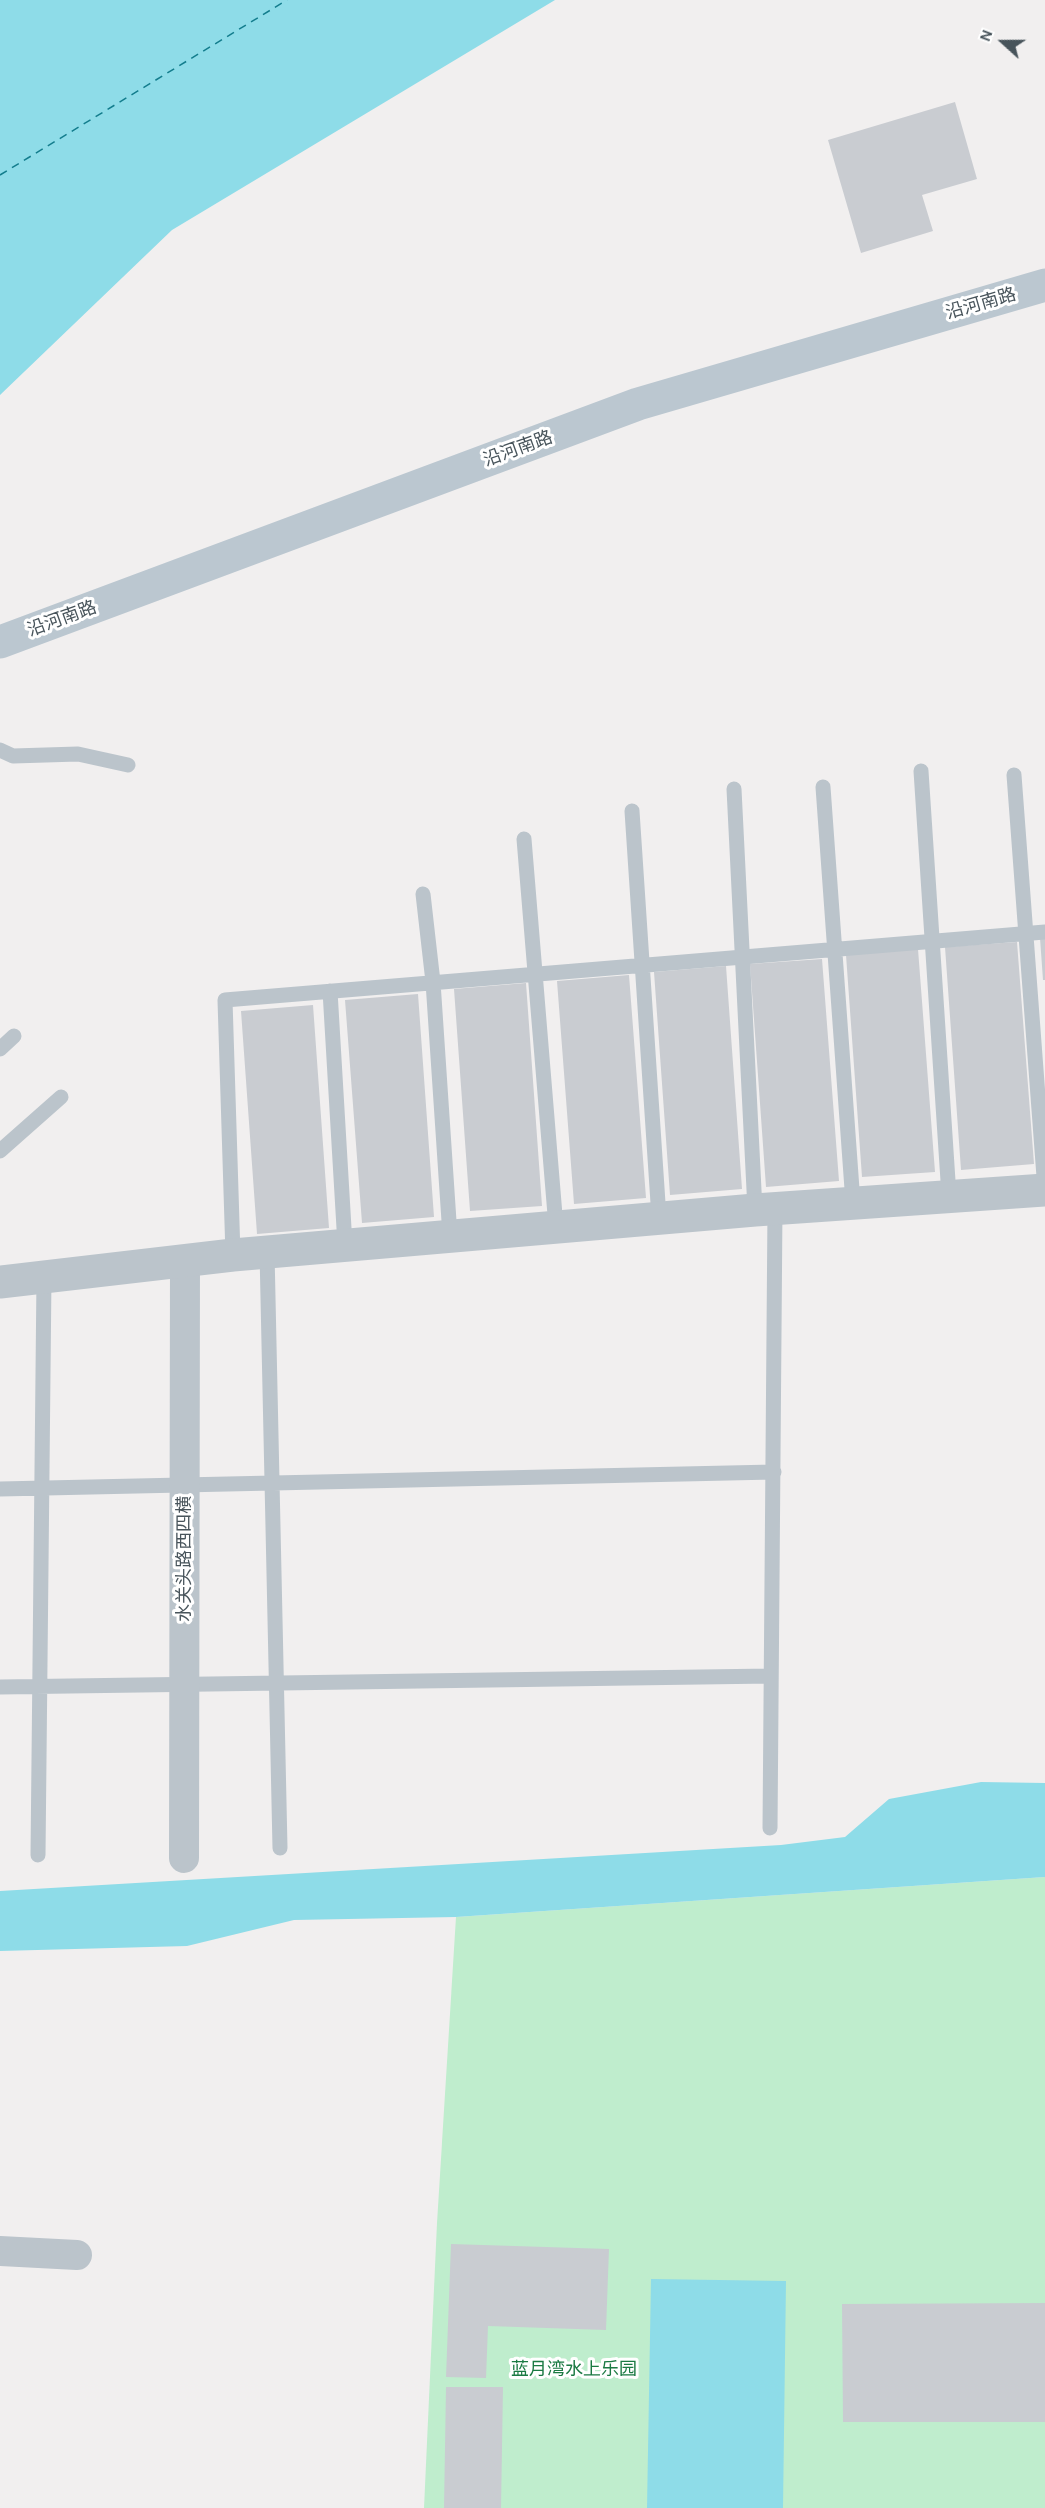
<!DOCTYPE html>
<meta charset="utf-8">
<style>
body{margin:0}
#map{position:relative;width:1045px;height:2508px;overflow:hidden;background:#f1efef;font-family:Karla,sans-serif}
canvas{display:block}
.north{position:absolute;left:973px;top:12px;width:60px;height:60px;-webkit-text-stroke:4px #fff;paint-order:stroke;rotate:291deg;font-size:16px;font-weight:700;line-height:24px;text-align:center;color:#48545b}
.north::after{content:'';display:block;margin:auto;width:21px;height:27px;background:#48545b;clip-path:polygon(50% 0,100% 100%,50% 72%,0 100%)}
</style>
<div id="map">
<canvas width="1045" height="2508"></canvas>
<div class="north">N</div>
</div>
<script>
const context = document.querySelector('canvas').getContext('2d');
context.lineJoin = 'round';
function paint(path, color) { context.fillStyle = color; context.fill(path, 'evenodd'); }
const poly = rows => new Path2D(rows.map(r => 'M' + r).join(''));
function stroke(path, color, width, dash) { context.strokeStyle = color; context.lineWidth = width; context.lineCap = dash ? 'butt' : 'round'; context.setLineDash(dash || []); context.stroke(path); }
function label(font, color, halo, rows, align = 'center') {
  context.font = font + ' Karla,"Noto Sans SC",sans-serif'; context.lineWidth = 6; context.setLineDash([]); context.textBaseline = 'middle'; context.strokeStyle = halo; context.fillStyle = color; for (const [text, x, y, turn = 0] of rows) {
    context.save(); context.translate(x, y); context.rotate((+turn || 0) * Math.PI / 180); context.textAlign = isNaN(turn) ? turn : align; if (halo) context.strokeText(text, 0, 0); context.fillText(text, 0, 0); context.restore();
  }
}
paint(poly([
 [1045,1877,1045,2508,424,2508,437,2223,456,1917]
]), '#bfedcd');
paint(poly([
 [0,0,555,0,172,230,0,395],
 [981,1782,1045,1783,1045,1877,456,1917,294,1920,187,1946,0,1951,0,1891,781,1845,845,1837,889,1799],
 [651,2279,786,2281,783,2508,647,2508]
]), '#8edce8');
stroke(poly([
 [0,175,287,0]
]), '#137d8d', 1.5, [8, 6]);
paint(poly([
 [955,102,977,179,922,195,933,231,861,253,828,140],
 [1040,938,1045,938,1045,980,1043,980],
 [1017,942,1034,1164,961,1170,945,947],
 [918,949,935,1172,862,1177,846,955],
 [822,959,839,1181,766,1187,750,964],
 [726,966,742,1189,670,1195,654,972],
 [629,975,646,1198,574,1204,557,981],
 [526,983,542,1206,470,1211,454,989],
 [418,994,434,1217,362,1223,345,1000],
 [313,1005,329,1228,257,1234,241,1011],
 [451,2244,609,2249,606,2330,488,2326,486,2378,446,2377],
 [1045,2303,1045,2422,843,2422,842,2304],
 [446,2387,503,2387,501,2508,444,2508]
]), '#c9ccd1');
stroke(poly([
 [0,750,13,756,78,754,128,765],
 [921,771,949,1196],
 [1014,775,1045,1190],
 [823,787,853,1203],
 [734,789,755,1210],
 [632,811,659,1218],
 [524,839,556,1227],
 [423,894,433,982,450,1236],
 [330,991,345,1245],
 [0,1049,14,1036],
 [0,1151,61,1097],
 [267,1252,280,1848],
 [233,1255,225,1000,1045,932],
 [0,1489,774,1472],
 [0,1687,771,1676],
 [770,1828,775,1208],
 [38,1855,44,1277]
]), '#bbc4cb', 15);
stroke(poly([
 [184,1858,185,1260],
 [0,2251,77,2255]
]), '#bbc4cb', 30);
stroke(poly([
 [0,1282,233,1255,755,1210,1045,1190]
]), '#bbc4cb', 33);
stroke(poly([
 [0,642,638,404,1045,285]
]), '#bbc7d0', 33);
label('18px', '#48545b', '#fff', [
 ["沿河南路",981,304,-16],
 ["沿河南路",518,449,-20],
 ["沿河南路",62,619,-20],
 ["水关头路西四横",185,1559,-90]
]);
label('18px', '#1b7a43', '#fff', [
 ["蓝月湾水上乐园",574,2370]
]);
</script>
